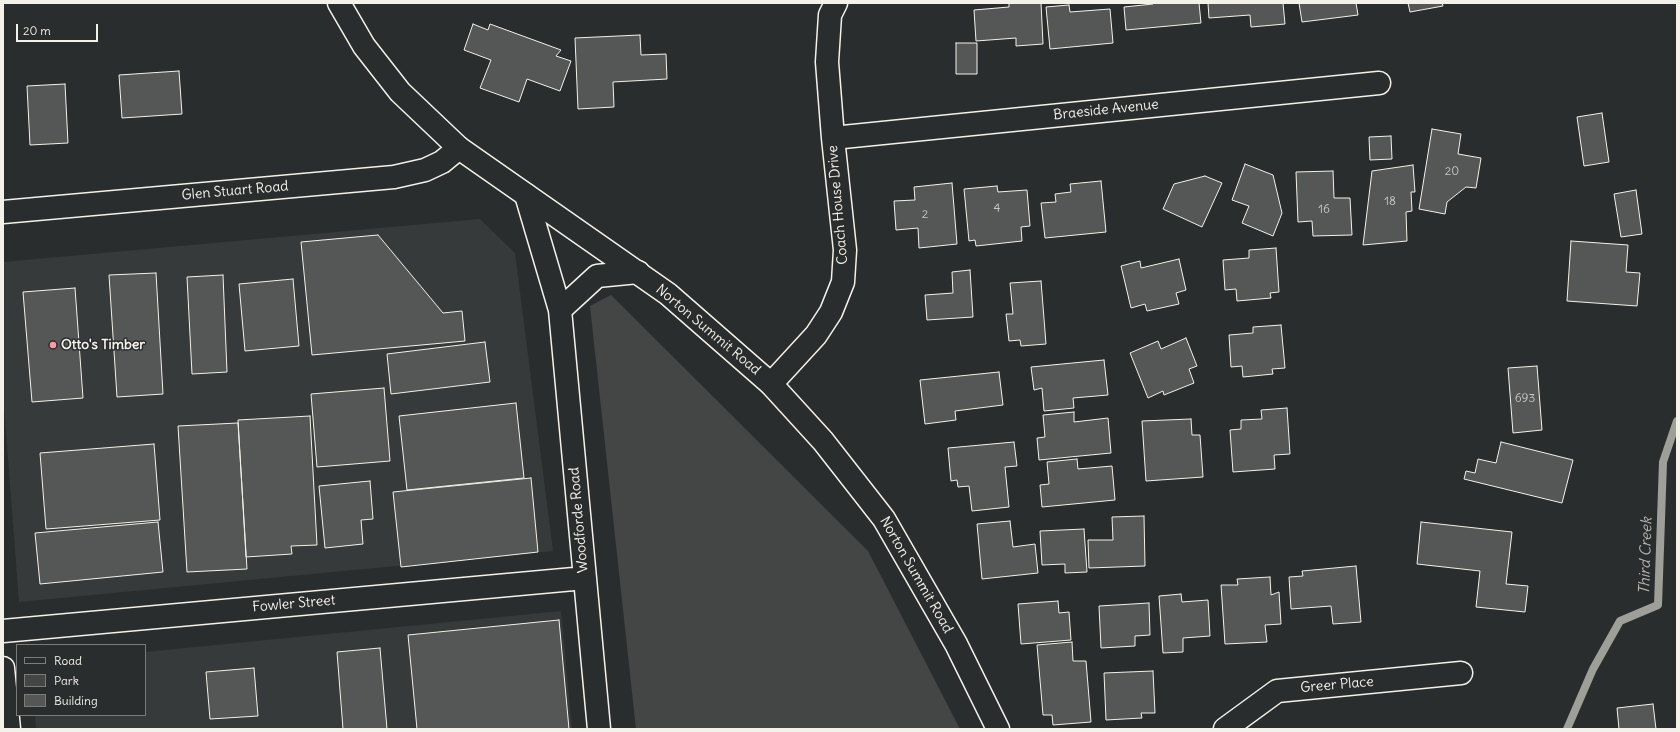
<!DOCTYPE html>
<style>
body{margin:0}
#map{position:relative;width:1680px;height:732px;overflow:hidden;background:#2a2d2e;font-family:Delius,sans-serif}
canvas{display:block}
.frame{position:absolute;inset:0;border:4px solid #f4f1e8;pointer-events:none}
.legend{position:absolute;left:16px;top:644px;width:130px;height:72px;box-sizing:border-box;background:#2a2d2e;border:1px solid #7b7b78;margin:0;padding:5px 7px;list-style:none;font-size:12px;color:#f4f1e8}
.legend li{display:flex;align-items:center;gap:8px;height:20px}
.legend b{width:20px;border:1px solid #7b7b78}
.scale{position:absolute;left:16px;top:24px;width:82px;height:18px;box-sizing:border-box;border:2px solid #f4f1e8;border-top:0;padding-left:5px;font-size:12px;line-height:14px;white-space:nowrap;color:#f4f1e8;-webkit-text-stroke:3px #2a2d2e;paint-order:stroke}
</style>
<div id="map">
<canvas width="1680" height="732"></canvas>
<div class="frame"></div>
<ul class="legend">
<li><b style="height:5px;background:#2a2d2e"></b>Road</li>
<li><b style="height:11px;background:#444645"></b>Park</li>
<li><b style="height:11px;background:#555756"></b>Building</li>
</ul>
<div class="scale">20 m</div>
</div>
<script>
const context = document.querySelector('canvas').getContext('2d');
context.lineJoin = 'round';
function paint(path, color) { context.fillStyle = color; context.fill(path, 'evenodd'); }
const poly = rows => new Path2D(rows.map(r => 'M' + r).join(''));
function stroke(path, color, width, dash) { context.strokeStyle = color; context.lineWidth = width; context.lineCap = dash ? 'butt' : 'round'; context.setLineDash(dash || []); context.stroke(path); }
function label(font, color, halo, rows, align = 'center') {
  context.font = font + ' Delius,sans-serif'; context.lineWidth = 3; context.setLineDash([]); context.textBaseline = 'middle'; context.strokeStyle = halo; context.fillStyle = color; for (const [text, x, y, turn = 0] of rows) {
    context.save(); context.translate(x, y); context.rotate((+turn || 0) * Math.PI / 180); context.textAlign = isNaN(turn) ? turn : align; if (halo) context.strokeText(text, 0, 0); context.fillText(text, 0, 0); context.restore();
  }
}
paint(poly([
 [480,219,515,253,553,551,19,602,3,393,3,262],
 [561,611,572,729,36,729,35,715,145,715,145,652]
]), '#373a3a');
paint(poly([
 [611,295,868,551,960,729,636,729,590,306]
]), '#444645');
stroke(poly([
 [1567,729,1593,669,1620,621,1658,605,1663,462,1677,421]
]), '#9f9f9a', 8);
const building = poly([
 [1009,3,1041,3,1043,44,1016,46,1016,38,976,41,974,10,1009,7,1009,3],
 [1153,3,1199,3,1201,23,1126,30,1124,7,1153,4,1153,3],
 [1208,3,1283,3,1285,24,1251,27,1250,15,1209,18,1208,3],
 [1299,3,1356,3,1358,15,1302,22,1299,3],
 [1408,3,1442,3,1443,6,1410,12,1408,3],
 [1069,5,1070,12,1110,9,1113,43,1050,49,1046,7,1069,5],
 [473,24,488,30,490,24,561,50,556,56,571,61,560,91,527,79,519,102,480,88,491,60,464,50,473,24],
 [640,35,641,55,666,54,667,79,613,82,614,107,578,109,575,38,640,35],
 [956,43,977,43,977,74,956,74,956,43],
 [179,71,182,114,122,118,119,75,179,71],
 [65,84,68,143,30,145,27,86,65,84],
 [1602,113,1609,162,1584,166,1577,117,1602,113],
 [1432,129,1461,134,1458,154,1481,158,1476,188,1466,187,1447,202,1445,214,1419,209,1432,129],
 [1391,136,1392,159,1370,160,1369,137,1391,136],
 [1245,164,1273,175,1282,213,1273,236,1242,223,1249,206,1232,200,1245,164],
 [1413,165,1415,192,1411,192,1412,211,1406,212,1407,241,1363,245,1372,171,1413,165],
 [1333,171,1334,198,1350,198,1352,235,1313,236,1312,221,1298,222,1296,172,1333,171],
 [1205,176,1222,183,1202,227,1163,209,1174,184,1205,176],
 [1101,181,1106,232,1045,238,1041,203,1056,202,1055,194,1071,192,1070,184,1101,181],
 [952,183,957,244,919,248,918,228,896,230,894,201,915,200,914,187,952,183],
 [997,186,998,192,1027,190,1030,226,1021,227,1022,241,976,246,975,240,969,241,964,189,997,186],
 [1636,190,1642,234,1621,237,1614,194,1636,190],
 [378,235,443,313,462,311,465,341,312,355,301,242,378,235],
 [1571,241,1628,245,1626,272,1640,273,1637,306,1567,301,1571,241],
 [1276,248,1279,292,1270,293,1271,298,1237,301,1236,289,1225,290,1223,260,1249,258,1249,250,1276,248],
 [1179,259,1186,290,1176,293,1179,304,1147,311,1145,304,1131,308,1121,266,1140,261,1141,268,1179,259],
 [970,270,973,317,927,320,925,295,953,293,952,272,970,270],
 [156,273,163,394,117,397,109,275,156,273],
 [223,275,227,372,192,374,187,277,223,275],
 [293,279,299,346,245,351,239,284,293,279],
 [1041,281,1046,344,1021,346,1020,340,1009,341,1006,314,1013,314,1010,283,1041,281],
 [75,288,83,398,32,402,23,292,75,288],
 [1281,325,1285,368,1272,369,1273,374,1243,377,1242,366,1231,367,1229,335,1253,333,1253,327,1281,325],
 [1186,338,1197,366,1189,369,1194,383,1164,395,1163,391,1148,398,1130,353,1158,341,1161,349,1186,338],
 [485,342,490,382,391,394,387,354,485,342],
 [1104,360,1108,395,1073,398,1074,408,1044,411,1042,388,1034,390,1031,367,1104,360],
 [1537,366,1542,430,1513,433,1508,368,1537,366],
 [999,372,1003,405,955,411,956,420,925,424,920,380,999,372],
 [384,388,390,461,317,467,311,394,384,388],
 [516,403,524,478,407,490,399,416,516,403],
 [1287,408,1290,454,1274,455,1275,469,1233,472,1230,430,1241,429,1241,420,1262,419,1261,410,1287,408],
 [1074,412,1074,422,1108,418,1111,453,1039,460,1037,438,1045,437,1043,415,1074,412],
 [310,416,317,545,291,546,292,554,246,557,238,420,310,416],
 [1191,419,1192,435,1200,435,1203,477,1146,481,1142,421,1191,419],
 [238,423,247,569,187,572,178,426,238,423],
 [1014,442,1017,466,1005,467,1009,507,972,511,969,486,958,487,957,480,951,481,948,448,1014,442],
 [1501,442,1573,460,1562,503,1464,479,1466,471,1475,473,1478,459,1496,463,1501,442],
 [154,444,160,520,46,529,40,453,154,444],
 [1077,459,1078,469,1112,466,1115,500,1042,507,1040,485,1049,484,1047,462,1077,459],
 [531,478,538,552,401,567,393,492,531,478],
 [370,481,373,519,361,520,363,544,325,548,319,486,370,481],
 [1144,516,1145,566,1089,568,1088,540,1113,540,1112,517,1144,516],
 [1010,521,1013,547,1035,544,1038,573,982,579,977,524,1010,521],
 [158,522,163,572,40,584,35,533,158,522],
 [1421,522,1512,532,1506,584,1528,586,1525,612,1476,607,1480,571,1417,564,1421,522],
 [1084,529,1087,572,1065,573,1065,564,1042,565,1040,531,1084,529],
 [1356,566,1361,622,1333,624,1331,606,1291,609,1289,577,1303,576,1302,571,1356,566],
 [1270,577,1271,595,1279,592,1281,624,1265,625,1267,642,1225,644,1221,585,1238,585,1237,579,1270,577],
 [1181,594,1182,602,1208,600,1210,636,1183,638,1183,652,1163,653,1159,596,1181,594],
 [1058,601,1059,613,1069,612,1071,640,1021,644,1018,604,1058,601],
 [1149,603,1150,635,1135,636,1135,646,1101,648,1099,606,1149,603],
 [559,620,569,729,417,729,408,635,559,620],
 [1072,642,1073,661,1086,661,1091,722,1053,725,1052,715,1043,715,1037,645,1072,642],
 [380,648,387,729,343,729,337,652,380,648],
 [254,668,258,716,210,719,206,672,254,668],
 [1153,671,1155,713,1141,713,1142,718,1106,720,1104,673,1153,671],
 [1653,704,1656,729,1619,729,1617,708,1653,704]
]);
paint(building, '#555756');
stroke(building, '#f4f1e8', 1);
const minor = poly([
 [833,138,1379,83],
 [526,195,560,310,599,729],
 [560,310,597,276,638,272],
 [771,384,816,335,831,312,843,282,845,250,833,138,827,62,830,15,836,3],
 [3,631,585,578],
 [3,668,9,729],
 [1225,729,1277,691,1461,673]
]);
const tertiary = poly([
 [3,212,394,177,425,170,442,162,459,148]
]);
const secondary = poly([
 [339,3,364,46,400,92,459,148,668,294,771,384,823,441,884,519,956,644,998,729]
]);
stroke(minor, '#f4f1e8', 25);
stroke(tertiary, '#f4f1e8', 25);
stroke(secondary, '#f4f1e8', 25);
stroke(minor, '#2a2d2e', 22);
stroke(tertiary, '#2a2d2e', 22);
stroke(secondary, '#2a2d2e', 22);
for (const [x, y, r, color] of [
 [53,345,4,"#ff9aa2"]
]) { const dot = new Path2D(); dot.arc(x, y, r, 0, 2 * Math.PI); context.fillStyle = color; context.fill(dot); stroke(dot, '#2a2d2e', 1.5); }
label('12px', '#cccac4', null, [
 ["20",1452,172],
 ["18",1390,202],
 ["4",997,209],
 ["16",1324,210],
 ["2",925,215],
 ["693",1525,399]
]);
label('14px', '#f4f1e8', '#2a2d2e', [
 ["Braeside Avenue",1106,110,-6],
 ["Glen Stuart Road",235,191,-5],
 ["Coach House Drive",838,205,-95],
 ["Norton Summit Road",708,330,40],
 ["Woodforde Road",579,520,-95],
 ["Norton Summit Road",916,575,60],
 ["Fowler Street",294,604,-5],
 ["Greer Place",1337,685,-5]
]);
label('bold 14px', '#f4f1e8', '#2a2d2e', [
 ["Otto's Timber",61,345]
], 'left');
label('italic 15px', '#b5b3ae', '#2a2d2e', [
 ["Third Creek",1646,556,-88]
]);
</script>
